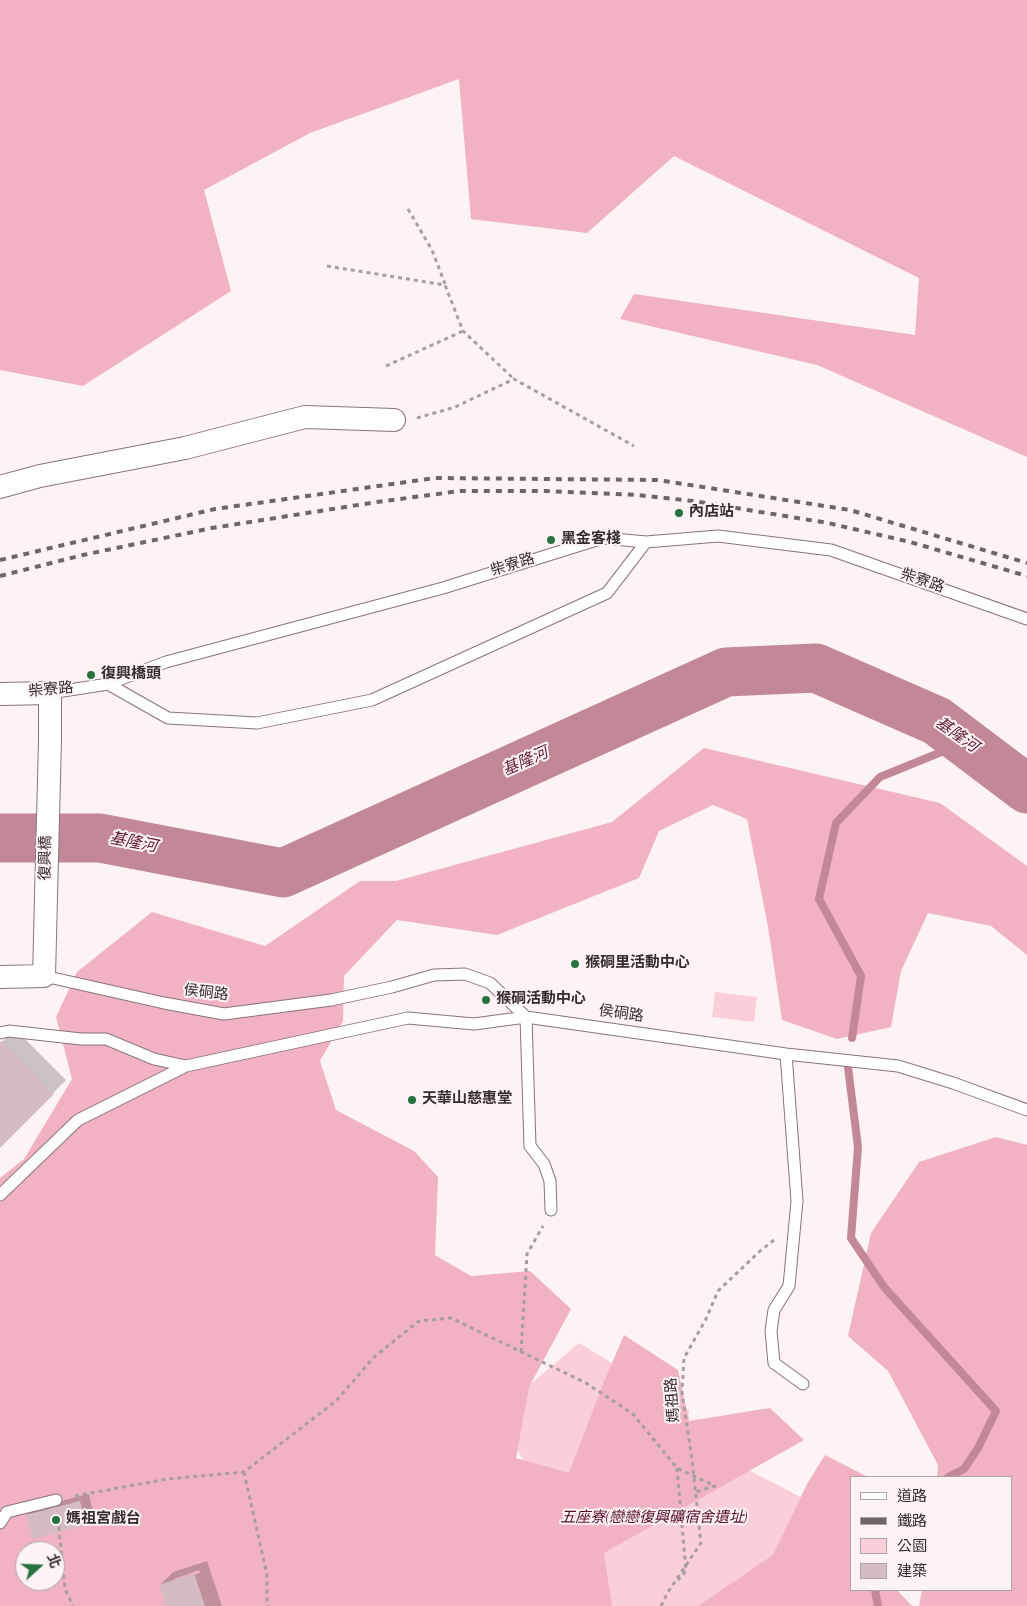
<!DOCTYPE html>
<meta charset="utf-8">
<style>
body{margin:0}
#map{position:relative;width:1027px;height:1606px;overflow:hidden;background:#fdf3f5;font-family:Spectral,"Noto Sans TC",serif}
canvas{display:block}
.legend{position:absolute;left:850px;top:1476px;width:162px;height:115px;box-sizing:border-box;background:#fdf3f5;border:1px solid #ada3a6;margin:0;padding:6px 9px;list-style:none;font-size:15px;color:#362c2f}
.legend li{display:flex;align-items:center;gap:10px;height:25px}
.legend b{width:25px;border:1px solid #ada3a6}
.north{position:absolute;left:15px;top:1541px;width:50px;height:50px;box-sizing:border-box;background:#fdf3f5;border:1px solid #ada3a6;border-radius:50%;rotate:70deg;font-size:14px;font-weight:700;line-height:20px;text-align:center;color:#362c2f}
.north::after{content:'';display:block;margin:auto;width:18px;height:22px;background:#287240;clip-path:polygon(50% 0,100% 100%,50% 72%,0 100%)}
</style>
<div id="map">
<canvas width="1027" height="1606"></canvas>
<ul class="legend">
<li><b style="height:6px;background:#fff"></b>道路</li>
<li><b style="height:6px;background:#6f6567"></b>鐵路</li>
<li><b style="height:14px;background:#facfda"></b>公園</li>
<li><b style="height:14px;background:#d5bcc2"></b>建築</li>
</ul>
<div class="north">北</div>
</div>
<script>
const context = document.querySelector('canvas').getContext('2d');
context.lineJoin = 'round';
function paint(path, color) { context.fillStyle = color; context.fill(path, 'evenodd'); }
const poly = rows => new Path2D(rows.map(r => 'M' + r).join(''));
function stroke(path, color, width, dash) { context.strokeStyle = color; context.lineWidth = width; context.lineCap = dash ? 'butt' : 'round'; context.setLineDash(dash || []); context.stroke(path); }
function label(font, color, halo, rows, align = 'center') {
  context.font = font + ' Spectral,"Noto Sans TC",serif'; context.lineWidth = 4; context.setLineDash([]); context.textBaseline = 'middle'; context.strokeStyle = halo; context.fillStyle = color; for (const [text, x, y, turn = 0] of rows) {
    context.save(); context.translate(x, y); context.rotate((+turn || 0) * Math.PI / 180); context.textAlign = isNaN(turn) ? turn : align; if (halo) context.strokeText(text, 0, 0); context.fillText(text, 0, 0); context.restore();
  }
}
paint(poly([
 [715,992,757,997,754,1022,712,1017],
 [579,1343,689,1410,687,1438,820,1507,771,1606,586,1606,566,1528,495,1414]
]), '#facfda');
paint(poly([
 [0,0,1027,0,1027,457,817,365,620,319,634,294,915,335,919,278,674,156,587,233,471,219,459,79,310,133,204,190,231,291,83,386,0,370],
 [704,748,940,803,1027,866,1027,955,991,926,928,913,901,971,891,1027,837,1039,782,1020,768,927,747,819,713,805,659,831,639,878,497,935,397,920,344,976,343,1021,320,1061,336,1110,414,1151,438,1177,435,1255,471,1276,530,1271,571,1309,529,1387,516,1458,569,1473,603,1384,624,1335,678,1370,689,1421,770,1408,804,1440,604,1553,612,1606,0,1606,0,1178,24,1159,72,1079,56,1017,77,972,152,912,265,946,360,881,396,881,612,822],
 [25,1551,55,1551,55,1581,25,1581],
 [996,1137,1027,1145,1027,1606,919,1606,922,1590,1011,1590,1011,1477,937,1477,938,1465,888,1371,848,1336,871,1233,919,1162],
 [825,1455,868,1477,851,1477,851,1590,897,1590,912,1606,698,1606,773,1555,807,1484]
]), '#f1b3c4');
paint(poly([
 [15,1029,66,1080,0,1147,0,1044],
 [89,1494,94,1516,86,1524,33,1537,27,1515,36,1507],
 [207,1561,222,1606,167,1606,160,1585,173,1572],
 [199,1570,200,1573,174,1581,174,1579]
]), '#0003');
stroke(poly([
 [852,1038,861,976,819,899,836,823,880,777,966,742],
 [848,1067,858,1147,851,1238,884,1287,996,1411,978,1448,964,1469,948,1477],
 [875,1590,878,1606]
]), '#c38898', 8);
stroke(poly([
 [0,838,100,838,283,873,726,672,816,668,937,721,1027,789]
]), '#c38898', 49);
paint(poly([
 [2,1041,54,1094,0,1148,0,1042],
 [80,1501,86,1525,32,1539,26,1515],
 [194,1573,205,1606,166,1606,159,1585]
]), '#d5bcc2');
const service = poly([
 [108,684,168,718,257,723,372,700,607,593,646,542],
 [50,693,108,684,166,662,443,588,603,538,646,542,718,536,831,550,1027,619],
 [44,976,164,1003,224,1014,331,1000,392,987,434,975,465,974,490,983,526,1017,786,1054,898,1066,953,1083,1027,1110],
 [0,1033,9,1031,81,1039,106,1039,154,1059,186,1066],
 [786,1054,797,1201,789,1286,774,1310,771,1331,774,1363,803,1384],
 [0,1195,78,1120,186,1066,408,1018,474,1024,526,1017,530,1146,544,1164,550,1181,551,1210],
 [0,1523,7,1512,56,1500]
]);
const minor = poly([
 [0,487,40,476,185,448,305,417,394,420],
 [0,694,50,693,50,740,44,976,0,977]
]);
stroke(service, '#897379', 13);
stroke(minor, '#897379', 24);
stroke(poly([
 [408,209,432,250,445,284],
 [327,266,445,285,463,331,514,379],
 [386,366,463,331],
 [417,418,455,407,514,379,634,446],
 [521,1352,527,1254,543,1226],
 [677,1468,686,1571,678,1580],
 [244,1472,267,1575,267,1606],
 [75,1496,167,1479,244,1472,336,1401,374,1357,419,1321,451,1318,586,1383,633,1414,677,1468,715,1486,695,1492],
 [58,1519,65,1589,73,1606],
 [661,1606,668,1592,701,1543,692,1460,682,1392,684,1358,706,1319,718,1291,760,1251,774,1240]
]), '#a89ea1', 3, [4, 4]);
stroke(service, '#fff', 11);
stroke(minor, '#fff', 22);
stroke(poly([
 [0,560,215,509,435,478,658,480,850,510,1027,563],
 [0,576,83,555,212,528,377,502,460,491,547,491,637,495,693,501,828,523,910,542,1027,576]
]), '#6f6567', 4, [6, 6]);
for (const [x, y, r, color] of [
 [679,513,5,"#287240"],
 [551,540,5,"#287240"],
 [91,675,5,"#287240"],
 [575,964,5,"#287240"],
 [486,1000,5,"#287240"],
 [412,1100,5,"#287240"],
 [56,1520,5,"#287240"]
]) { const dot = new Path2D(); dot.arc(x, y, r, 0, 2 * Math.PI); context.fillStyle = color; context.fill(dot); stroke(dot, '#fdf3f5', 2); }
label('bold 15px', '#362c2f', '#fdf3f5', [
 ["內店站",689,513],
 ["黑金客棧",561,540],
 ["復興橋頭",101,675],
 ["猴硐里活動中心",585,964],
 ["猴硐活動中心",496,1000],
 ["天華山慈惠堂",422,1100],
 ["媽祖宮戲台",66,1520]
], 'left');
label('15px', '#362c2f', '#fdf3f5', [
 ["柴寮路",513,566,-17],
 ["柴寮路",922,582,19],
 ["柴寮路",51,691,-5],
 ["復興橋",47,858,-89],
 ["侯硐路",206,994,7],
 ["侯硐路",621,1015,8],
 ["媽祖路",674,1400,-94]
]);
label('italic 15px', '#550e2b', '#fdf3f5', [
 ["五座寮(戀戀復興礦宿舍遺址)",654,1519]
]);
label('italic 16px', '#611a35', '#fdf3f5', [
 ["基隆河",956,736,35],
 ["基隆河",526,763,-24],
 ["基隆河",133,844,11]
]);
</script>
